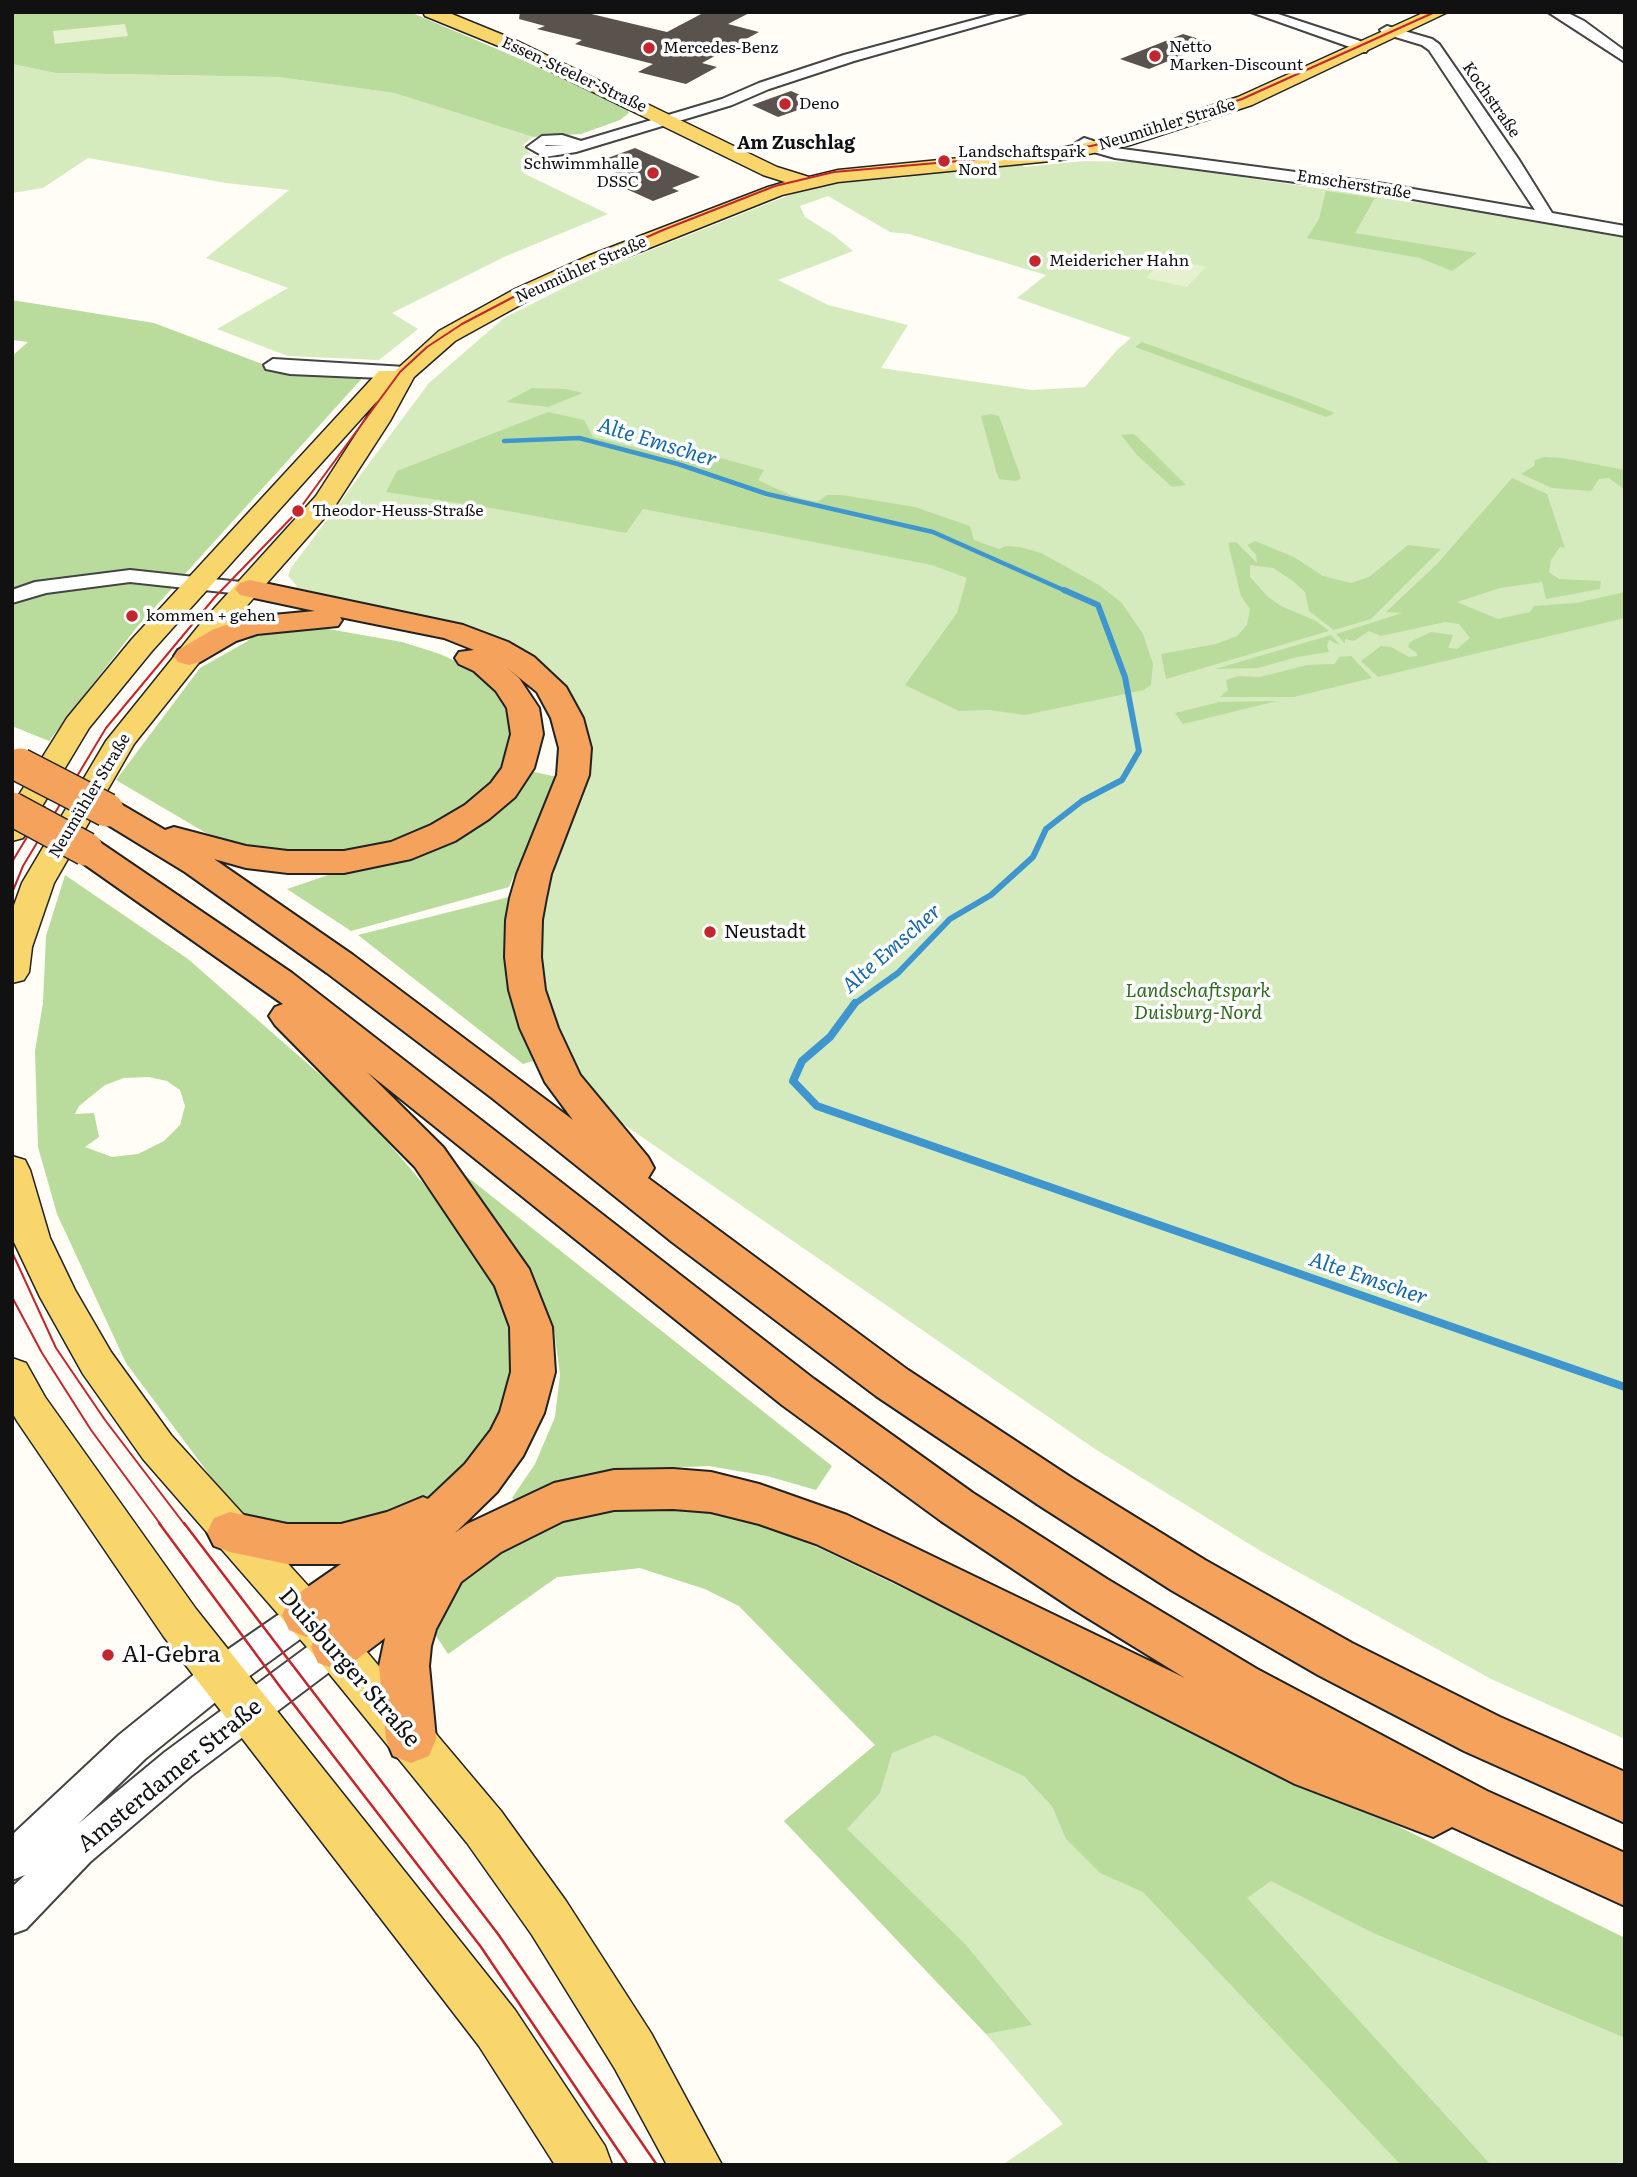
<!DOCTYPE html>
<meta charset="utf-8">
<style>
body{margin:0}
#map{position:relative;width:1637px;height:2177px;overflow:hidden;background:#fffdf5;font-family:Literata,serif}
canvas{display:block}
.frame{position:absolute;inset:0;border:14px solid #111;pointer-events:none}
</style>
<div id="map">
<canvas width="1637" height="2177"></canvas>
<div class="frame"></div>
</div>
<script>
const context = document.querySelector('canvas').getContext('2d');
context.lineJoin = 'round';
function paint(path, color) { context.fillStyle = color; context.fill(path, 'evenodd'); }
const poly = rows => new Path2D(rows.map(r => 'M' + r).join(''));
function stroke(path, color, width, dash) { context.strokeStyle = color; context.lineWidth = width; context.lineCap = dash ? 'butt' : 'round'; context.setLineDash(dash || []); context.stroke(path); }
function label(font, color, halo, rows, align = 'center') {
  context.font = font + ' Literata,serif'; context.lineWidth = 7; context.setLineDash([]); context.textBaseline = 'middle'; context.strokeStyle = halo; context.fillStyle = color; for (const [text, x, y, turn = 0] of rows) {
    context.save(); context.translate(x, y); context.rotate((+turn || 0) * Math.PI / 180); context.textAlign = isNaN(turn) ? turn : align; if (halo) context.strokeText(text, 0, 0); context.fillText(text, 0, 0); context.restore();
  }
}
paint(poly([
 [12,64,55,73,278,77,394,93,533,137,523,145,531,155,556,161,523,173,608,214,504,257,392,313,418,329,379,360,288,356,217,329,288,288,206,258,289,190,226,183,88,158,43,188,12,193],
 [1085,161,1138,162,1468,210,1625,238,1625,1739,1491,1679,1264,1553,1095,1449,610,1115,580,1076,556,1028,543,989,541,917,551,869,588,749,582,713,558,683,535,661,294,589,297,586,288,576,291,568,429,383,504,318,593,273,807,188,838,181,849,183,847,181,853,180,904,178,911,174,1024,163,1023,167],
 [828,196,890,232,909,234,1046,275,1017,298,1131,338,1118,349,1085,387,1032,390,881,368,908,325,828,305,778,280,853,251,835,236,805,217,800,206],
 [580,1516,1375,1934,1625,2038,1625,2165,1002,2165,1063,2124,986,2034,784,1821,875,1745,739,1606,705,1589,640,1568,557,1577,448,1654]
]), '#d5ebbd');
paint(poly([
 [12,12,410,12,537,66,627,109,629,113,620,120,581,134,533,137,394,93,278,77,55,73,12,64],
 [1326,191,1375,198,1355,233,1477,253,1452,271,1420,258,1307,238,1319,219],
 [12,300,154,323,278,370,366,374,137,627,49,741,12,726,12,356,28,342,12,340],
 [1142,342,1308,402,1335,413,1326,417,1135,347],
 [532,388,566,389,583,393,548,407,506,402],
 [548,412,584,420,593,437,681,459,702,453,764,470,758,480,792,496,817,502,827,495,842,495,915,507,970,526,974,540,999,549,1006,546,1020,547,1041,553,1099,585,1122,603,1143,634,1153,664,1151,685,1144,690,1025,715,989,710,959,711,905,685,957,613,967,578,932,565,643,509,626,533,503,510,386,492,397,471],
 [991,414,999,416,1021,478,1016,481,999,479,996,471,981,416],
 [1134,434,1156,455,1186,485,1172,487,1137,455,1121,435],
 [1544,457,1563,458,1625,470,1625,490,1609,478,1599,479,1591,491,1552,488,1521,474,1534,466,1535,460],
 [1512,478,1547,494,1565,548,1560,547,1551,560,1549,572,1559,579,1601,581,1600,589,1546,599,1542,582,1500,588,1457,602,1498,619,1530,612,1534,606,1576,603,1625,592,1625,618,1378,677,1361,661,1381,646,1391,647,1409,657,1417,656,1417,653,1408,647,1410,642,1431,632,1453,635,1448,648,1457,649,1470,638,1459,624,1445,622,1381,636,1369,631,1354,641,1345,639,1345,644,1336,634,1402,613,1386,612,1438,563],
 [1255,541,1294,557,1323,576,1351,583,1369,577,1408,545,1441,549,1371,619,1334,630,1309,611,1305,592,1293,581,1273,568,1250,565,1250,577,1268,597,1281,606,1316,621,1329,631,1166,679,1161,654,1216,644,1237,636,1247,625,1250,609,1241,596,1228,543,1236,542,1257,563,1256,555,1247,545],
 [317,627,402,642,440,654,476,671,496,689,509,712,512,735,510,751,488,787,469,805,445,821,398,840,320,854,279,852,234,844,206,833,116,780,200,668,246,642,259,632],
 [1331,635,1340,645,1329,640,1327,646,1329,652,1297,657,1258,668,1215,669],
 [1351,656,1372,678,1294,697,1210,697,1220,697,1228,690,1226,680,1238,676,1260,677,1307,665,1334,664,1340,657],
 [1277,701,1183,724,1175,713,1219,702],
 [530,771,557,777,509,887,351,931,287,889,340,871,374,864],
 [65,875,188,959,332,1085,391,1146,444,1208,495,1283,515,1334,512,1405,455,1481,411,1510,357,1530,260,1528,232,1505,126,1363,57,1214,38,1147,35,1051,43,1003,46,936],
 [149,1077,167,1081,180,1090,185,1106,180,1125,164,1141,138,1154,112,1157,85,1147,99,1137,94,1113,75,1114,79,1106,105,1085,124,1078],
 [509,897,505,945,512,995,533,1061,523,1064,358,935],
 [465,1175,832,1466,816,1490,767,1476,709,1466,640,1469,579,1486,522,1507,512,1498,535,1464,555,1417,560,1375,554,1329,530,1272],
 [635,1508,700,1511,752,1521,821,1549,1300,1778,1625,1938,1625,2038,1375,1934,1271,1881,1247,1898,1491,2165,1401,2165,1143,1892,1100,1873,1066,1839,1052,1806,1024,1776,935,1735,892,1753,880,1793,847,1829,965,1944,1032,2025,986,2034,784,1821,875,1745,739,1606,705,1589,640,1568,557,1577,448,1654,427,1622,455,1585,528,1534,580,1516]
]), '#b9dc9c');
paint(poly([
 [125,24,128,36,55,44,53,31],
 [1165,258,1206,267,1187,287,1146,278]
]), '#e6f2cf');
stroke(poly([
 [504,441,579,438,678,464,767,494,933,532,1068,592]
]), '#3f96cf', 4.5);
stroke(poly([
 [853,1005,898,973,950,919,991,895,1033,857,1046,829,1082,801,1122,780,1139,751,1125,677,1098,605,1064,590]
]), '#3f96cf', 6);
stroke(poly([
 [855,1003,830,1037,802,1061,793,1081,817,1106,1625,1387]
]), '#3f96cf', 8);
paint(poly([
 [520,12,583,12,667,32,705,12,751,12,728,24,759,32,702,63,717,67,686,84,638,72,653,64,575,44,582,40,537,29,545,26,519,19],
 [1183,34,1212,43,1149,69,1120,59],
 [791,91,818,103,778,117,752,105],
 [635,148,700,177,672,188,679,191,653,201,602,178,626,168,605,159]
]), '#5a524d');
const minor = poly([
 [1003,12,1027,12,854,61,769,89,732,105,576,152,545,157,527,147,542,136,562,135,581,141,722,99,759,83,844,55,1003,12],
 [562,145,565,145,545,146,546,145,562,145],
 [1251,12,1272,12,1360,41,1368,49,1366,52,1356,52,1350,47,1251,12],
 [1548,12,1566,12,1584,21,1625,51,1625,62,1548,12],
 [1387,26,1432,39,1439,44,1519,160,1552,213,1625,226,1625,236,1378,193,1115,158,1090,151,1076,143,1084,138,1115,148,1378,183,1535,210,1429,50,1422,45,1382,33,1380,30,1387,26],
 [273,359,405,367,414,373,405,379,290,374,266,369,264,365,273,359],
 [130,570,250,583,258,584,261,589,258,594,250,595,130,582,46,593,12,603,12,590,35,582,130,570],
 [306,1599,318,1604,323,1615,318,1626,233,1688,145,1759,78,1824,165,1752,322,1636,335,1631,348,1636,353,1647,348,1658,191,1776,90,1862,26,1929,12,1934,12,1887,25,1875,12,1880,12,1835,119,1735,207,1664,294,1604,306,1599]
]);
const major = poly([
 [423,12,447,12,513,39,777,167,809,177,838,170,1061,148,1119,136,1238,97,1425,12,1448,12,1252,105,1130,145,1061,160,838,182,782,195,604,266,531,299,455,341,414,377,390,421,335,506,221,635,134,744,54,883,32,947,29,972,24,980,12,983,12,911,22,883,106,741,201,623,316,496,378,400,152,651,89,728,23,838,12,841,12,806,67,718,132,639,379,371,395,371,439,331,515,289,588,256,768,187,785,182,763,175,501,47,425,16,423,12],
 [12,1156,25,1160,30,1170,50,1238,75,1290,111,1352,171,1435,351,1633,501,1811,566,1901,651,2033,722,2165,667,2165,615,2069,532,1935,467,1843,319,1661,143,1459,83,1374,40,1297,12,1238,12,1156],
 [12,1358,26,1363,45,1397,196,1609,515,2010,605,2146,612,2165,555,2165,479,2046,164,1637,17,1421,12,1412,12,1358]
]);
const highway = poly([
 [250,580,463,625,508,642,534,657,566,687,583,718,591,748,589,775,551,874,546,898,542,920,541,957,545,990,558,1028,580,1075,648,1157,654,1168,648,1178,908,1370,1072,1478,1205,1560,1352,1643,1500,1717,1625,1772,1625,1823,1464,1751,1318,1675,1171,1590,1040,1506,876,1396,672,1242,492,1098,327,973,185,872,95,817,90,810,95,803,107,800,119,803,165,830,174,827,246,846,288,851,344,851,391,842,431,825,465,805,491,783,502,768,511,734,507,708,496,691,474,671,459,664,455,658,459,652,474,650,444,638,340,617,342,620,338,626,257,634,236,641,200,662,189,665,178,662,174,656,178,650,214,629,252,617,315,611,240,595,235,589,240,583,250,580],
 [506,667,537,692,551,718,559,748,557,775,517,874,510,898,506,920,505,957,509,990,520,1028,545,1082,573,1120,353,955,214,859,246,868,288,873,344,873,411,859,455,841,489,819,515,797,534,768,543,734,539,708,519,678,506,667],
 [86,838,98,841,292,973,814,1379,973,1493,1107,1579,1257,1669,1487,1791,1625,1853,1625,1906,1452,1827,1433,1837,1295,1784,894,1581,816,1544,759,1524,711,1512,673,1509,614,1510,563,1521,501,1552,461,1582,436,1629,431,1646,429,1666,436,1739,429,1756,411,1763,393,1756,386,1739,379,1666,385,1638,352,1663,335,1669,318,1663,311,1647,317,1632,306,1637,289,1630,282,1615,289,1600,341,1564,287,1564,230,1552,214,1546,207,1532,214,1518,230,1512,287,1524,341,1524,387,1512,423,1497,428,1499,465,1464,491,1430,500,1412,511,1372,510,1327,495,1286,415,1167,275,1025,269,1016,275,1007,283,1004,74,857,69,849,74,841,86,838],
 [367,1072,782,1405,941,1521,1073,1609,1185,1678,847,1515,759,1484,711,1472,673,1469,614,1470,554,1483,467,1524,455,1533,497,1492,523,1456,544,1413,555,1372,552,1327,529,1269,443,1147,367,1072]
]);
stroke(minor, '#444', 4);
stroke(major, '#222', 3);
stroke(highway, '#222', 4);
paint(minor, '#fff');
paint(major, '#f9d66b');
paint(highway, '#f5a25d');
stroke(poly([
 [12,862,45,807],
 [12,893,23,866,106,728,215,597,298,511,400,372,427,347,462,324,521,293,663,230,775,186,834,172,1016,156,1091,146,1121,139,1242,99,1435,12],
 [12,1252,56,1348,105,1420,185,1525],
 [12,1297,42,1353,91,1430,161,1525]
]), '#c4262e', 2);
stroke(poly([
 [159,1523,281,1688,481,1947,628,2165],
 [184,1523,498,1934,657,2165]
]), '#c4262e', 2.5);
const highwayBridge = poly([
 [20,765,107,810],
 [12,809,86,849]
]);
stroke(highwayBridge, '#222', 36, []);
stroke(highwayBridge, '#f5a25d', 33);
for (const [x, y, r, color] of [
 [649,48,7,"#c4262e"],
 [1155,56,7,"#c4262e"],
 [785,104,7,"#c4262e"],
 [944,161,7,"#c4262e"],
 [653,173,7,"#c4262e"],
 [1035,261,7,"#c4262e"],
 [298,511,7,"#c4262e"],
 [132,616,7,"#c4262e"],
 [710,932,7,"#c4262e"],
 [108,1655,7,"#c4262e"]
]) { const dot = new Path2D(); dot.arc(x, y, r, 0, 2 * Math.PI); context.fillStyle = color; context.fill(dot); stroke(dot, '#fff', 2.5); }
label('16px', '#111', '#fff', [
 ["Netto",1169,47],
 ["Marken-Discount",1169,65],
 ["Mercedes-Benz",663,48],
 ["Deno",799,104],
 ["Landschaftspark",958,152],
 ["Nord",958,170],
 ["Schwimmhalle",639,164,"right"],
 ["DSSC",639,182,"right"],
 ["Meidericher Hahn",1049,261],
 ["Theodor-Heuss-Straße",312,511],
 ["kommen + gehen",146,616]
], 'left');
label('16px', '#111', '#fff', [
 ["Essen-Steeler-Straße",574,75,25],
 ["Kochstraße",1491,100,55],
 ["Neumühler Straße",1167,125,-17],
 ["Emscherstraße",1354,185,9],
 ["Neumühler Straße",581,270,-24],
 ["Neumühler Straße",90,796,-59]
]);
label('bold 18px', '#111', '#fff', [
 ["Am Zuschlag",796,144]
]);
label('19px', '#111', '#fff', [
 ["Neustadt",724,932]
], 'left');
label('italic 19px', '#2f6b1f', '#fff', [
 ["Landschaftspark",1198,991],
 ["Duisburg-Nord",1198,1013]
]);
label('italic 21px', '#1768a6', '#fff', [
 ["Alte Emscher",657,443,17],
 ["Alte Emscher",892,949,-41],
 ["Alte Emscher",1368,1279,19]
]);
label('23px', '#111', '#fff', [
 ["Al-Gebra",122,1655]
], 'left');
label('23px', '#111', '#fff', [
 ["Duisburger Straße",349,1668,49],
 ["Amsterdamer Straße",170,1776,-39]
]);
</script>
